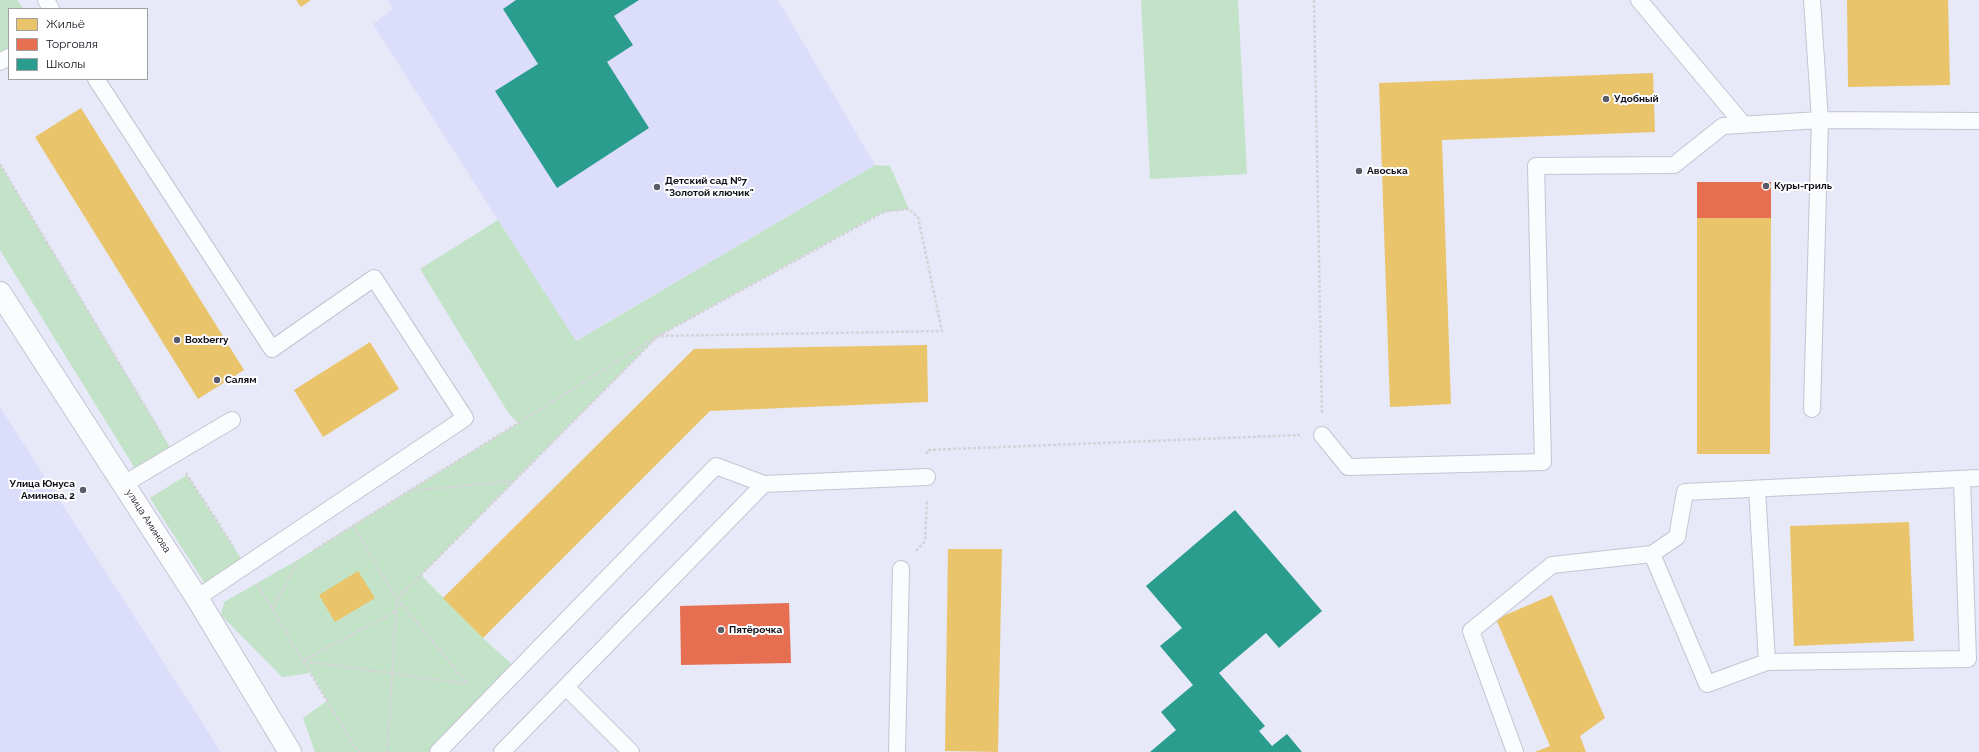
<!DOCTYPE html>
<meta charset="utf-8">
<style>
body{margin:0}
#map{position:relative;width:1979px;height:752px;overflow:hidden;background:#e7e8f8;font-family:Raleway,sans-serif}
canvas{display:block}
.legend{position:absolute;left:8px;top:8px;width:140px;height:72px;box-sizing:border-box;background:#fff;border:1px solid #9f9fa4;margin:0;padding:5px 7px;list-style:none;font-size:12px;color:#10101b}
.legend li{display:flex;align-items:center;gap:8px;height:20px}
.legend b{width:20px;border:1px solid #9f9fa4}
</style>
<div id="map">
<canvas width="1979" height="752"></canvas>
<ul class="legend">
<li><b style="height:11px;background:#e9c46a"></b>Жильё</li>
<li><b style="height:11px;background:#e76f51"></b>Торговля</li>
<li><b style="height:11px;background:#2a9d8f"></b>Школы</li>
</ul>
</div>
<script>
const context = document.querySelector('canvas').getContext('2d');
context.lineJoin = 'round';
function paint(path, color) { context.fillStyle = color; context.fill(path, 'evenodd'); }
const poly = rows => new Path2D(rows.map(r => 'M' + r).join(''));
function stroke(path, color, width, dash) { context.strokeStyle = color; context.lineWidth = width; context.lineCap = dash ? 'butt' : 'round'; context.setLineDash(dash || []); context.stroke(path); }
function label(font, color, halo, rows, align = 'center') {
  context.font = font + ' Raleway,sans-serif'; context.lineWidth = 4; context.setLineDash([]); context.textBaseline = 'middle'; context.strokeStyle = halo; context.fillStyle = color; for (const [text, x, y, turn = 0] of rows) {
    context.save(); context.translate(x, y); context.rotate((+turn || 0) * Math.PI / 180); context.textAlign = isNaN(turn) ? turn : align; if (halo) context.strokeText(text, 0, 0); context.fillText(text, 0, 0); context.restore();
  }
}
paint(poly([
 [388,0,778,0,875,165,575,341,373,24,393,9],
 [0,407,221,752,0,752]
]), '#dcddfb');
paint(poly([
 [0,0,17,0,23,9,9,9,9,47,0,52],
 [1141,0,1238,0,1247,174,1150,179],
 [0,164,174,454,139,475,0,250],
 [875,165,890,166,909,209,881,213,658,336,421,575,483,638,518,670,438,752,315,752,303,718,327,701,311,673,282,677,221,615,224,602,296,561,518,423,509,414,420,269,498,220,576,341],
 [187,475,246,566,209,590,150,498]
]), '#c3e3c8');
paint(poly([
 [296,0,311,0,301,7],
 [1847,0,1948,0,1950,85,1848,87],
 [1653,73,1655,132,1442,140,1451,404,1390,407,1379,83],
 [81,108,244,370,198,399,35,137],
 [1697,218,1771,218,1770,454,1697,454],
 [370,342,399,389,323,437,294,390],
 [927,345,928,402,710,411,483,638,443,598,694,349],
 [1909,522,1914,641,1794,646,1790,526],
 [948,549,1002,549,998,752,945,751],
 [358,571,375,598,335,622,319,595],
 [1552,595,1605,718,1580,736,1586,752,1535,752,1550,746,1496,619]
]), '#e9c46a');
paint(poly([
 [1697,182,1771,182,1771,218,1697,218],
 [789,603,791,663,681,665,680,606]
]), '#e76f51');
paint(poly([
 [516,0,639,0,614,16,633,45,607,62,649,128,557,188,495,91,538,64,503,9],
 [1235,510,1322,611,1279,648,1266,633,1219,673,1265,726,1259,731,1272,746,1287,734,1302,752,1150,752,1176,730,1161,712,1193,685,1160,646,1182,628,1146,586]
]), '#2a9d8f');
const lane = poly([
 [46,0,51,9],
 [1639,0,1743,124],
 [1812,0,1820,120,1979,121],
 [0,62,9,57],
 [96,79,272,349,374,278,465,418,197,598],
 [1322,435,1348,467,1543,462,1536,166,1674,165,1723,126,1820,120,1812,409],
 [124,484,232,420],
 [1757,489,1767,662,1968,659,1962,479],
 [1652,554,1707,684,1767,662],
 [566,687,631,752],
 [438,752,716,466,764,484,927,477],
 [502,752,764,484],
 [897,752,901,569],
 [1515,752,1471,631,1552,565,1652,554,1677,537,1685,492,1979,478]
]);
const secondary = poly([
 [0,293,197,598,290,752]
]);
stroke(lane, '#c4c4d2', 18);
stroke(secondary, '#c4c4d2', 24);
stroke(poly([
 [1314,0,1322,413],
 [0,164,162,435],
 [927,454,927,450,1300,435],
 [186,473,233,546],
 [409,491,514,481],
 [314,550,658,336,886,211,909,209,918,217,942,331,658,336,397,599,353,526],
 [916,551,925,541,927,499],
 [257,584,354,746,360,752],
 [397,599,468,684],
 [273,609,297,561],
 [304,660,396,611],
 [304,661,468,684],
 [387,752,397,599]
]), '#d3d3d7', 2.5, [3, 2]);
stroke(lane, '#fbfcfe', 16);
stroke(secondary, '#fbfcfe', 22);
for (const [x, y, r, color] of [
 [1606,99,4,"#5b5c68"],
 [1359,171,4,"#5b5c68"],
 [1766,186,4,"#5b5c68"],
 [657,187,4,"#5b5c68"],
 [177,340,4,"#5b5c68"],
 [217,380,4,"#5b5c68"],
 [83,490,4,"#5b5c68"],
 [721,630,4,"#5b5c68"]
]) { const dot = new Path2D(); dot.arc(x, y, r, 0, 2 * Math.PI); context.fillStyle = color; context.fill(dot); stroke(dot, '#fff', 1.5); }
label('bold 10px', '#10101b', '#fff', [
 ["Удобный",1614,99],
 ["Авоська",1367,171],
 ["Детский сад №7",665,181],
 ["\"Золотой ключик\"",665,193],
 ["Куры-гриль",1774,186],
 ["Boxberry",185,340],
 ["Салям",225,380],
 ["Улица Юнуса",75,484,"right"],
 ["Аминова, 2",75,496,"right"],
 ["Пятёрочка",729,630]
], 'left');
label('10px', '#10101b', '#fff', [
 ["улица Аминова",148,521,57]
]);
</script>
